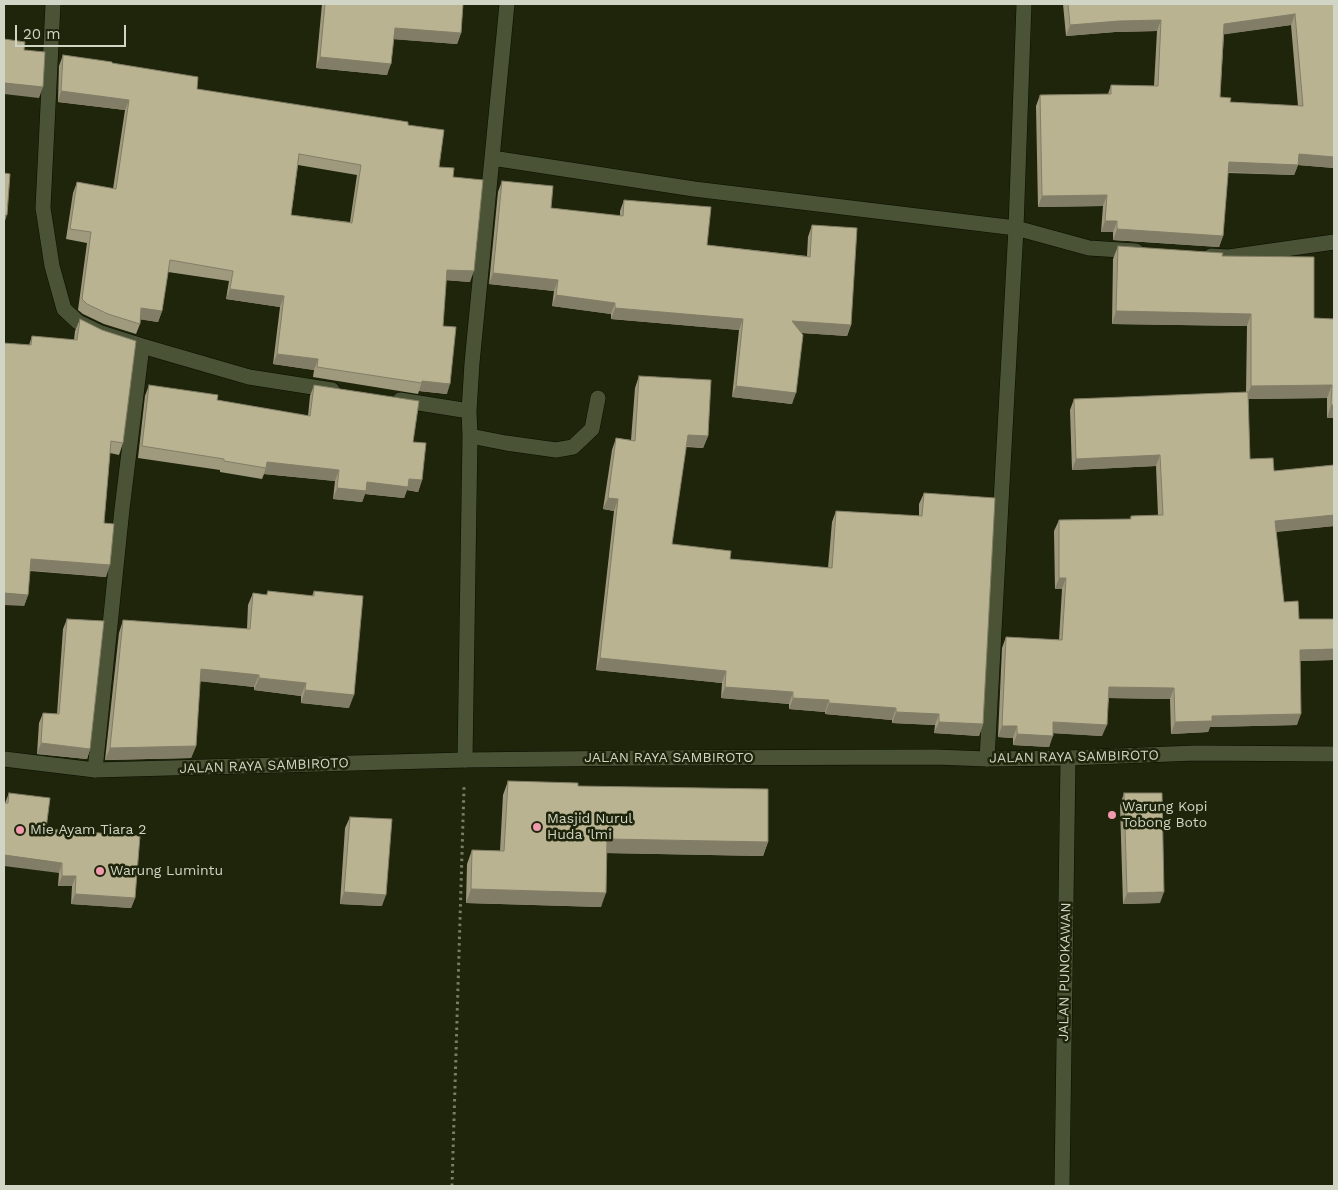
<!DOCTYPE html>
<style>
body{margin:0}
#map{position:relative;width:1338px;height:1190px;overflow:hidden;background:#1e250a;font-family:"Work Sans",sans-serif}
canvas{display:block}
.frame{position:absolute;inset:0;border:5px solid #d0d5c5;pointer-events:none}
.scale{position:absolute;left:15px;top:25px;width:111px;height:22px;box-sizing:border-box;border:2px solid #d0d5c5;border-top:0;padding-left:6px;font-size:15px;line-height:18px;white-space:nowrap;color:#d0d5c5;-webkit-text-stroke:4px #1e250a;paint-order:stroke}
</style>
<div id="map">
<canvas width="1338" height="1190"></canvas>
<div class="frame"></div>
<div class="scale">20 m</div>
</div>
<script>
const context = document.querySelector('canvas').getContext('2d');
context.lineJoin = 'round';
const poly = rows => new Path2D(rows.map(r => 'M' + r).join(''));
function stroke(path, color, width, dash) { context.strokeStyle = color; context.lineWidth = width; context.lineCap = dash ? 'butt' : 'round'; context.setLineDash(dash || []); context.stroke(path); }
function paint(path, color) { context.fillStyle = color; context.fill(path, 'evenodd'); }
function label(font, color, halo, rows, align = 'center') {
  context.font = font + ' "Work Sans",sans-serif'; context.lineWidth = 5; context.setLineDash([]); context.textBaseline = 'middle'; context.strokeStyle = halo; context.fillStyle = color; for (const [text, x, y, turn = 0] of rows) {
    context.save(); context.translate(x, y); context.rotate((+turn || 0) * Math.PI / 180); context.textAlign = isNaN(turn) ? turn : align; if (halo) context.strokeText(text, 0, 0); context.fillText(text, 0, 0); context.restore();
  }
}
const street = poly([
 [53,4,43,208,52,266,64,309,78,322,101,333,142,346,249,377,332,390],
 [492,158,694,189,1016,228,1089,248,1136,251],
 [1211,256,1229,257,1334,242],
 [400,400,469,411],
 [470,436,506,443,556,450,573,447,592,429,598,398],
 [987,759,1016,228,1024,4],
 [465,760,470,436,469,411,472,363,507,4],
 [95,770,122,509,142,346],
 [1062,1186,1068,758]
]);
const secondary = poly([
 [4,759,95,770,465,760,642,758,936,757,987,759,1068,758,1196,753,1334,754]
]);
stroke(street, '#080e00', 16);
stroke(secondary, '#080e00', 16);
stroke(poly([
 [452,1186,464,787]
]), '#787e68', 3, [2.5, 4]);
stroke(street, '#4a5336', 15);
stroke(secondary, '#4a5336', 15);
paint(poly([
 [322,4,463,4,461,33,457,44,394,39,387,75,316,68],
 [1063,4,1334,4,1334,168,1298,165,1294,175,1228,173,1223,236,1219,247,1113,240,1113,232,1101,232,1103,206,1038,207,1036,106,1040,95,1108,94,1111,85,1154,86,1157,31,1115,32,1066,36],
 [1291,25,1298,106,1230,102,1220,97,1224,34],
 [63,55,112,63,197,89,408,125,439,167,453,177,470,282,446,280,443,326,447,394,419,391,418,394,313,377,314,370,273,364,280,307,226,299,229,281,168,272,162,311,158,322,140,319,140,324,136,334,104,324,83,314,78,310,87,243,66,239,73,193,77,182,113,189,125,110,58,102,59,66],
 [298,165,357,175,350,222,291,215],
 [502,181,551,208,620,216,620,211,624,200,707,245,807,256,808,237,812,225,851,325,847,336,802,333,792,404,732,397,739,330,611,319,611,314,552,306,554,291,489,284,498,192],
 [1118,246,1222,256,1314,318,1334,319,1334,418,1327,418,1327,398,1248,399,1250,459,1274,471,1334,465,1334,526,1276,532,1284,602,1333,660,1300,661,1297,725,1210,727,1208,732,1171,734,1170,699,1109,698,1102,736,1053,733,1049,747,1013,745,1013,738,998,737,1002,648,1006,637,1059,640,1062,589,1055,589,1054,531,1059,520,1130,519,1131,516,1158,515,1156,466,1072,470,1070,410,1074,399,1246,393,1247,326,1112,324,1113,259],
 [80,319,123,443,119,455,110,453,104,523,106,577,30,571,28,595,24,606,29,345,32,336,74,340,75,331],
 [639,376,708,436,703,448,686,447,672,544,730,559,828,568,832,522,836,511,919,516,919,504,924,493,983,724,979,736,934,733,935,725,892,723,892,720,825,714,825,712,789,709,789,704,721,698,722,683,596,670,614,511,603,509,612,450,616,438,631,440,635,388],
 [149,385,217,400,308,416,310,396,314,385,413,442,422,480,418,492,407,490,404,498,365,494,362,502,333,499,335,481,264,474,262,479,220,472,220,470,138,458,145,396],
 [268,591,312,596,314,591,349,708,301,703,301,696,254,690,254,687,200,681,196,746,191,758,105,760,119,633,123,620,247,629,248,605,253,593,266,595],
 [67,619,90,749,87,759,37,754,39,723,43,713,57,714,63,629],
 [508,781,578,786,768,842,763,856,607,853,601,907,466,903,467,864,472,850,500,851,503,795],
 [9,793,46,829,135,898,131,908,71,904,72,886,58,886,59,873,5,803],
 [1124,793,1160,903,1123,904,1120,805],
 [350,817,382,906,340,904,345,828]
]), '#9f9a7e');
paint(poly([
 [1295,14,1291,25,1220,35,1224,24],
 [1161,20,1157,31,1115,32,1066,36,1070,25,1119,21],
 [395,28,461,33,457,44,391,39],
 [320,57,391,64,387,75,316,68],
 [4,83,43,87,39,98,4,94],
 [61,91,129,100,125,110,58,102],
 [1299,154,1334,157,1334,168,1298,165,1294,175,1225,172,1229,162],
 [1107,195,1103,206,1038,207,1042,196],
 [4,215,7,215,4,224],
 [1105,221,1117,221,1113,232,1101,232],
 [1117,229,1223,236,1219,247,1113,240],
 [447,270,474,271,470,282,443,280],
 [493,273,558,280,554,291,489,284],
 [230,289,284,296,280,307,226,299],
 [556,295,615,303,611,314,552,306],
 [141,308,162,311,158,322,137,319],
 [615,308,743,319,739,330,611,319],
 [1116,311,1251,314,1247,326,1112,324],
 [792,321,851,325,847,336,788,332],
 [277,354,318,359,314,370,273,364],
 [422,381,450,384,447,394,419,391],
 [1332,385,1327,398,1246,399,1251,386],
 [736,386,796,393,792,404,732,397],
 [1331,405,1334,405,1334,418,1327,418],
 [688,435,708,436,703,448,684,446],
 [1160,455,1156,466,1072,470,1076,459],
 [267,462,339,470,335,481,264,474],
 [409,479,422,480,418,492,407,490,404,498,365,494,362,502,333,499,337,488,367,482],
 [608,498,618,499,614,511,603,509],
 [1334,515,1334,526,1271,532,1275,521],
 [31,559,110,565,106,577,26,570],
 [1059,578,1066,578,1062,589,1055,589],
 [4,593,28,595,24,606,4,605],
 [1334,649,1334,656,1333,660,1296,661,1300,650],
 [600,658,726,671,722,683,596,670],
 [201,669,259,675,254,687,197,681],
 [259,678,306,683,301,696,254,690],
 [725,687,793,692,789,704,721,698],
 [1109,687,1174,688,1170,699,1105,698],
 [305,690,354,695,349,708,301,703],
 [793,698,829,700,825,712,789,709],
 [829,703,896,708,892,720,825,714],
 [896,712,939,714,935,725,892,723],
 [1301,714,1297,725,1210,727,1208,732,1171,734,1175,722,1212,716],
 [939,722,983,724,979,736,934,733],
 [1053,722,1107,725,1102,736,1049,733],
 [1002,726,1017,726,1013,738,998,737],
 [1017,734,1053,736,1049,747,1013,745],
 [41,743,90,749,87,759,37,754],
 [196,746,191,758,105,760,110,748],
 [607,839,768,842,763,856,603,853],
 [4,855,62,863,59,873,4,866],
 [62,876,76,876,72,886,58,886],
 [471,889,606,893,601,907,466,903],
 [344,892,386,895,382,906,340,904],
 [1164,892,1160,903,1123,904,1127,893],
 [75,894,135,898,131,908,71,904]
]), '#827d66');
const building = poly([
 [325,4,463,4,461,33,395,28,391,64,320,57,325,4],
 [1068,4,1334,4,1334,157,1299,154,1298,165,1229,162,1223,236,1117,229,1117,221,1105,221,1107,195,1042,196,1040,95,1111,94,1111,85,1158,86,1161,20,1119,21,1070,25,1068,4],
 [1295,14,1303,106,1230,102,1231,98,1220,97,1224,24,1295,14],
 [4,39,25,42,24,50,45,52,43,87,4,83,4,39],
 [63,55,112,62,112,63,198,77,197,89,408,122,408,125,444,130,439,167,454,168,453,177,483,180,474,271,447,270,443,326,456,327,450,384,422,381,422,383,317,367,318,359,277,354,284,296,230,289,233,271,170,260,162,311,141,308,140,324,108,314,87,304,82,299,91,232,70,229,77,182,116,189,129,100,61,91,63,55],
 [299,154,361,165,352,223,291,215,299,154],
 [4,173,10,174,7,215,4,215,4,173],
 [502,181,553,186,551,208,623,216,624,200,711,207,707,245,810,257,812,225,857,228,851,325,792,321,803,335,796,393,736,386,743,319,615,308,615,303,556,295,558,280,493,273,502,181],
 [1118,246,1223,253,1222,256,1314,257,1314,318,1334,319,1334,405,1331,405,1332,385,1251,386,1251,314,1116,311,1118,246],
 [80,319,102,330,136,341,123,443,111,441,104,523,114,524,110,565,31,559,28,595,4,593,4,343,31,345,32,336,77,340,80,319],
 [639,376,711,380,708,436,688,435,672,544,731,551,730,559,832,568,836,511,922,516,924,493,995,498,983,724,939,722,939,714,896,712,896,708,829,703,829,700,793,698,793,692,725,687,726,671,600,658,618,499,608,498,616,438,635,441,639,376],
 [149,385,218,395,217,400,310,416,314,385,419,401,413,442,426,443,422,480,409,479,408,487,367,482,366,491,337,488,339,470,267,462,266,468,224,461,224,459,142,446,149,385],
 [1248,392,1250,459,1273,458,1274,471,1334,465,1334,515,1275,521,1284,602,1298,601,1299,619,1334,619,1334,649,1300,650,1301,714,1212,716,1212,721,1175,722,1174,688,1109,687,1107,725,1053,722,1053,736,1017,734,1017,726,1002,726,1006,637,1062,640,1066,578,1059,578,1059,520,1131,519,1131,516,1163,515,1160,455,1076,459,1074,399,1248,392],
 [268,591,314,596,314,591,363,596,354,695,305,690,306,683,259,678,259,675,201,669,196,746,110,748,123,620,250,629,253,593,267,595,268,591],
 [67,619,104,621,90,749,41,743,43,713,59,714,67,619],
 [508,781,578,783,578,786,768,789,768,842,607,839,606,893,471,889,472,850,504,851,508,781],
 [9,793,50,798,46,829,140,836,135,898,75,894,76,876,62,876,62,863,4,855,4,803,8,803,9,793],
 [1124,793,1162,793,1164,892,1127,893,1124,793],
 [350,817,392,819,386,895,344,892,350,817]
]);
paint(building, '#b9b392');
stroke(building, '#827d66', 1);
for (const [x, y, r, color] of [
 [1112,815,5,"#f29aad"],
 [537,827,5,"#f29aad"],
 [20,830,5,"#f29aad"],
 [100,871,5,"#f29aad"]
]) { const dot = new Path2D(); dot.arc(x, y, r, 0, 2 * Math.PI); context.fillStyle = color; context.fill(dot); stroke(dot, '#1e250a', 2); }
label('14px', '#d0d5c5', '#1e250a', [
 ["JALAN RAYA SAMBIROTO",1074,757,-1],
 ["JALAN RAYA SAMBIROTO",669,758],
 ["JALAN RAYA SAMBIROTO",264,766,-2],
 ["JALAN PUNOKAWAN",1065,972,-89]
]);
label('14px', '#d0d5c5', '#1e250a', [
 ["Warung Kopi",1122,807],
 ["Tobong Boto",1122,823],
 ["Masjid Nurul",547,819],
 ["Huda 'lmi",547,835],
 ["Mie Ayam Tiara 2",30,830],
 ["Warung Lumintu",110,871]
], 'left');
</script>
